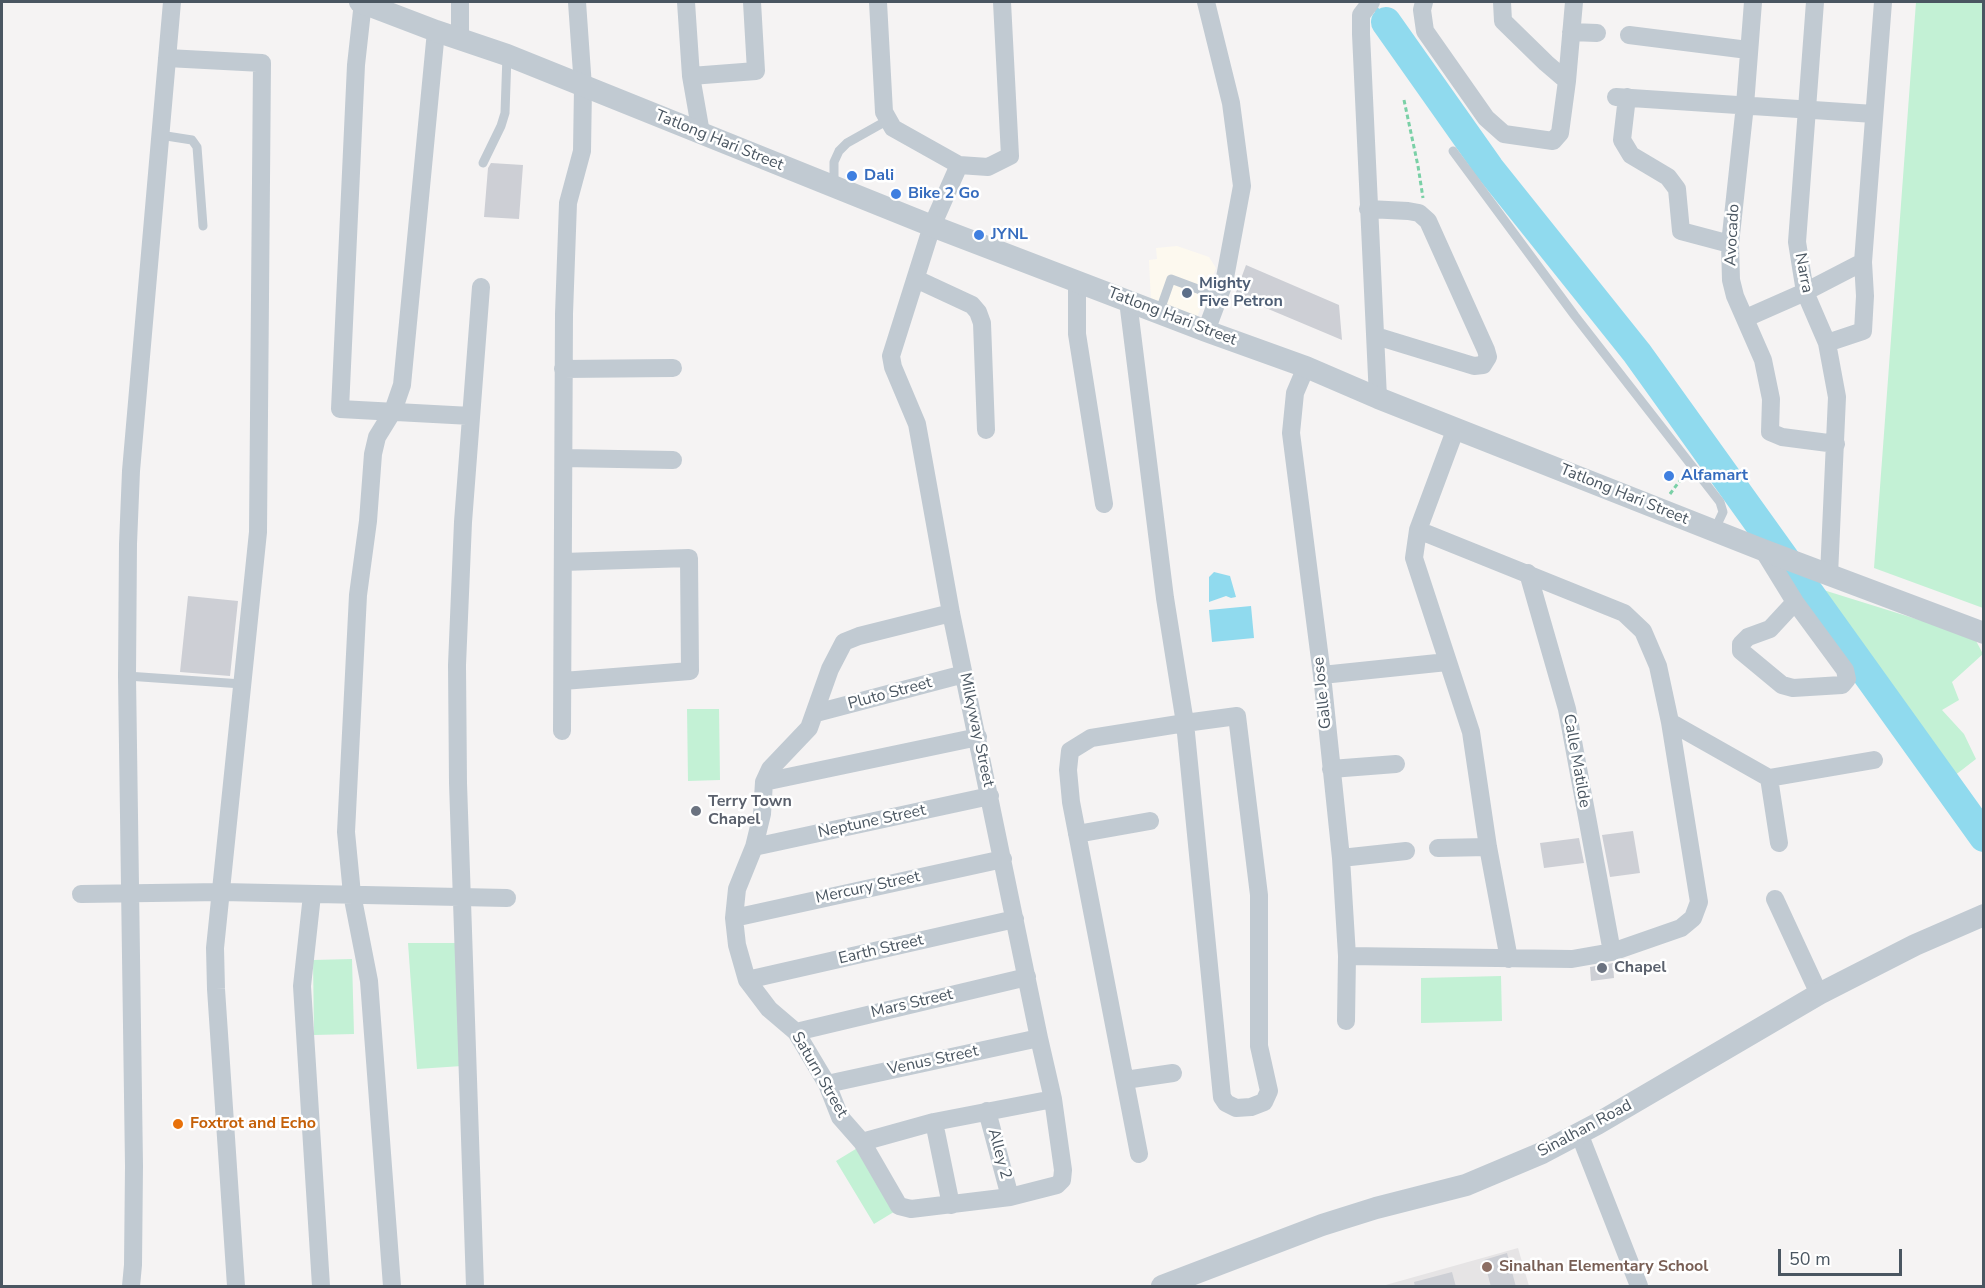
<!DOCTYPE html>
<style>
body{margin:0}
#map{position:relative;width:1985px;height:1288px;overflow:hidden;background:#f5f3f3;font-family:"Nunito Sans",sans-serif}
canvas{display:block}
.frame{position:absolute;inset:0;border:3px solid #4a5661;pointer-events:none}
.scale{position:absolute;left:1778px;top:1249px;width:124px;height:27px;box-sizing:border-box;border:3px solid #4a5661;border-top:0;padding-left:8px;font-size:18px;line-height:21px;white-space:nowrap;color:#4a5661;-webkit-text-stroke:4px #fff;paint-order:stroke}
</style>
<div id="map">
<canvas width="1985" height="1288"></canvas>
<div class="frame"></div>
<div class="scale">50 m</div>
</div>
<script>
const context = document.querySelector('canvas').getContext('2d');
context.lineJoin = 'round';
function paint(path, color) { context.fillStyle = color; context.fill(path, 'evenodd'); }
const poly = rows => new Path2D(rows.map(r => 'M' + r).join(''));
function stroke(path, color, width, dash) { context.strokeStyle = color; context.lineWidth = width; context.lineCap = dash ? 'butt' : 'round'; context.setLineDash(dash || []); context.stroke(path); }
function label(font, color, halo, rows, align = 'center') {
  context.font = font + ' "Nunito Sans",sans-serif'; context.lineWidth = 5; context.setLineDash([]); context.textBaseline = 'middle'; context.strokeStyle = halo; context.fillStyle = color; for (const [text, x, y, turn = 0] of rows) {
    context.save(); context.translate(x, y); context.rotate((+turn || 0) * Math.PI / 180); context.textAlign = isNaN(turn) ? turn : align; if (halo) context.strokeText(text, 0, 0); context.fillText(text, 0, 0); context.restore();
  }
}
paint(poly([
 [1177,246,1209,257,1216,268,1196,320,1151,302,1149,260,1157,259,1156,248]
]), '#fdf9ef');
paint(poly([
 [1518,1248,1529,1286,1382,1286]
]), '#e6e4e5');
paint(poly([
 [1916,2,1983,2,1983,608,1874,568],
 [1801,583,1974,637,1983,654,1952,682,1959,700,1942,710,1964,734,1976,759,1945,783],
 [687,709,719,709,720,780,688,781],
 [408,943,458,943,462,1066,417,1069],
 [352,959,354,1034,314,1035,313,960],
 [1501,976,1502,1021,1421,1023,1421,978],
 [859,1147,897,1210,874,1224,836,1161]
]), '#c3f1d5');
paint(poly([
 [1214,572,1230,576,1236,597,1231,598,1226,596,1209,602,1209,577],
 [1251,606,1254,638,1212,642,1209,610]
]), '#90daee');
stroke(poly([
 [1373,5,1386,22]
]), '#90daee', 5);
stroke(poly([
 [1386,22,1489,168,1637,353,1984,837]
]), '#90daee', 30);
paint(poly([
 [491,163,523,165,519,219,484,217,488,168],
 [1246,265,1339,305,1342,340,1235,295],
 [188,596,238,601,230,676,180,672],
 [1633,831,1640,873,1610,877,1602,835],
 [1579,838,1584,863,1544,868,1540,843],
 [1613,963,1614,978,1591,981,1590,967],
 [1507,1253,1516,1287,1491,1287,1484,1260],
 [1452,1272,1456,1287,1415,1287,1414,1282]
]), '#cdcfd5');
stroke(poly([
 [1404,100,1418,166,1423,198],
 [1670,494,1684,475]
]), '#7ad0a6', 3, [4.5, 3]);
stroke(poly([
 [160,135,192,140,197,147,203,226],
 [1453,151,1575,316,1720,502,1723,512,1714,531],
 [483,163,501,126,505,113,507,55],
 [834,185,834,162,839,151,847,143,888,120],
 [1159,313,1171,279,1219,297],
 [127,676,242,684]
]), '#c1cad2', 9);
stroke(poly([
 [363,2,356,65,340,409,471,416],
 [460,2,460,38],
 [686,2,691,76,701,133],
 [878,2,884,112,893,128,959,165,988,167,1010,156,1002,2],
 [1206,2,1231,103,1242,186,1224,283,1206,331],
 [1371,2,1361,15,1361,34,1378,398],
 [1424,2,1422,10,1425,31,1486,118,1504,134,1553,141,1560,133,1567,81,1574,2],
 [1502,2,1503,21,1546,63,1567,81],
 [1753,2,1745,105,1730,244,1731,280,1735,296,1763,360,1771,399,1770,432,1782,437,1836,444],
 [1815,2,1797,242,1805,292,1827,343,1837,397,1829,575],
 [1571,32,1597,33],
 [1629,35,1748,50],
 [167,58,262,63,258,532,215,948,216,989,236,1286],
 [691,76,756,71,752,2],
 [1616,97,1874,114],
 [1627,97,1622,140,1631,155,1668,177,1677,189,1681,231,1730,244],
 [1368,209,1408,211,1419,213,1428,221,1486,350,1488,357,1483,365,1474,366,1376,336],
 [916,279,972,305,978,312,982,323,986,430],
 [1077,281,1077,334,1104,504],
 [1128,301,1165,598,1185,723,1222,1097,1226,1103,1236,1108,1251,1107,1264,1102,1269,1091,1259,1046,1259,895,1237,716,1185,723,1091,738,1070,751,1068,770,1071,802,1139,1154],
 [1746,318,1805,292,1863,262],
 [1827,343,1863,331,1865,296,1863,262,1883,2],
 [1306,367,1295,393,1291,433,1322,675,1341,858,1347,956,1346,1021],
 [563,369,673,368],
 [1456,428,1418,530,1414,558,1471,732,1488,847,1509,959],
 [564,458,673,460],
 [1763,550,1795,602,1845,670,1847,679,1842,685,1793,688,1782,685,1741,651,1741,644,1748,637,1770,629,1795,602],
 [1528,573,1567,709,1612,952],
 [951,613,859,636,844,642,830,669,809,728,770,769,764,782,762,814,754,847,737,889,734,918,737,945,747,980,769,1009,796,1032,827,1084,840,1117,862,1142,899,1206,911,1209,1010,1197,1057,1185,1062,1180,1063,1170,1053,1099,1039,1038,951,613,921,446,917,424,893,367,891,356,932,226,959,165],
 [1322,675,1447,662],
 [563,681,690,671,689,558,563,562],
 [816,713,964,674],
 [1670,722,1769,778,1874,760],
 [562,731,564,314,568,203,582,151,583,87,577,2],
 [1331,769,1396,764],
 [1769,778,1779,843],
 [764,782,978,737],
 [1077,834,1150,821],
 [754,847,990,796],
 [1438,848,1488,847],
 [1341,858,1406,851],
 [81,894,222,892,507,898],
 [312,895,302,986,321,1286],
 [1775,899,1819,994],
 [734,918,1003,859],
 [1347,956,1572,959,1612,952,1681,928,1693,918,1699,902,1670,722,1658,666,1643,631,1624,613,1418,530],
 [747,980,1015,919],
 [796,1032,1027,977],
 [1125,1080,1173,1073],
 [827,1084,1039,1038],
 [987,1111,1010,1197],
 [934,1122,951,1205],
 [1579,1133,1639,1286],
 [862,1142,934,1122,1053,1099],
 [131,1286,133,1265,134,1166,127,676,128,544,131,471,172,2],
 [392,1286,369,981,352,894,346,832,358,595,368,521,373,454,377,437,393,411,402,385,436,31],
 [475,1286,458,783,457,665,463,522,481,287]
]), '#c1cad2', 18);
stroke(poly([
 [360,2,436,31,507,55,932,226,1206,331,1306,367,1378,398,1763,550,1984,633],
 [1162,1286,1322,1225,1376,1208,1466,1185,1542,1153,1597,1124,1819,994,1915,945,1984,915]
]), '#c1cad2', 22);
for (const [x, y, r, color] of [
 [852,176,6,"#3f7fe0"],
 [896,194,6,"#3f7fe0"],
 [979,235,6,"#3f7fe0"],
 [1187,293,6,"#5c6f8a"],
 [1669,476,6,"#3f7fe0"],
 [696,811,6,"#6b7280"],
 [1602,968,6,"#6b7280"],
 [178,1124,6,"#e8710a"],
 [1487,1267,6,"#8d6e63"]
]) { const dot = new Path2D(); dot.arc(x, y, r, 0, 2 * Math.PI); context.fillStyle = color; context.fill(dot); stroke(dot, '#fff', 2); }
label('16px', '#4a5661', '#fff', [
 ["Tatlong Hari Street",719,141,22],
 ["Avocado",1733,235,-87],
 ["Narra",1803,273,79],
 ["Tatlong Hari Street",1172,317,21],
 ["Tatlong Hari Street",1624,495,22],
 ["Galle Jose",1323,693,-96],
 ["Pluto Street",890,694,-15],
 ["Milkyway Street",976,730,78],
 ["Calle Matilde",1576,761,80],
 ["Neptune Street",872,822,-12],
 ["Mercury Street",868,888,-12],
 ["Earth Street",881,950,-13],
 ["Mars Street",912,1004,-13],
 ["Venus Street",933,1061,-12],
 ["Saturn Street",819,1075,60],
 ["Sinalhan Road",1585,1129,-28],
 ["Alley 2",999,1154,75]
]);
label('bold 16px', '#366cbe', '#fff', [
 ["Dali",864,176],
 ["Bike 2 Go",908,194],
 ["JYNL",991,235],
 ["Alfamart",1681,476]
], 'left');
label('bold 16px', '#4e5e75', '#fff', [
 ["Mighty",1199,284],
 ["Five Petron",1199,302]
], 'left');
label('bold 16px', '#5b616d', '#fff', [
 ["Terry Town",708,802],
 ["Chapel",708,820],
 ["Chapel",1614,968]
], 'left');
label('bold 16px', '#c56008', '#fff', [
 ["Foxtrot and Echo",190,1124]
], 'left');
label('bold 16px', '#785e54', '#fff', [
 ["Sinalhan Elementary School",1499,1267]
], 'left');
</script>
